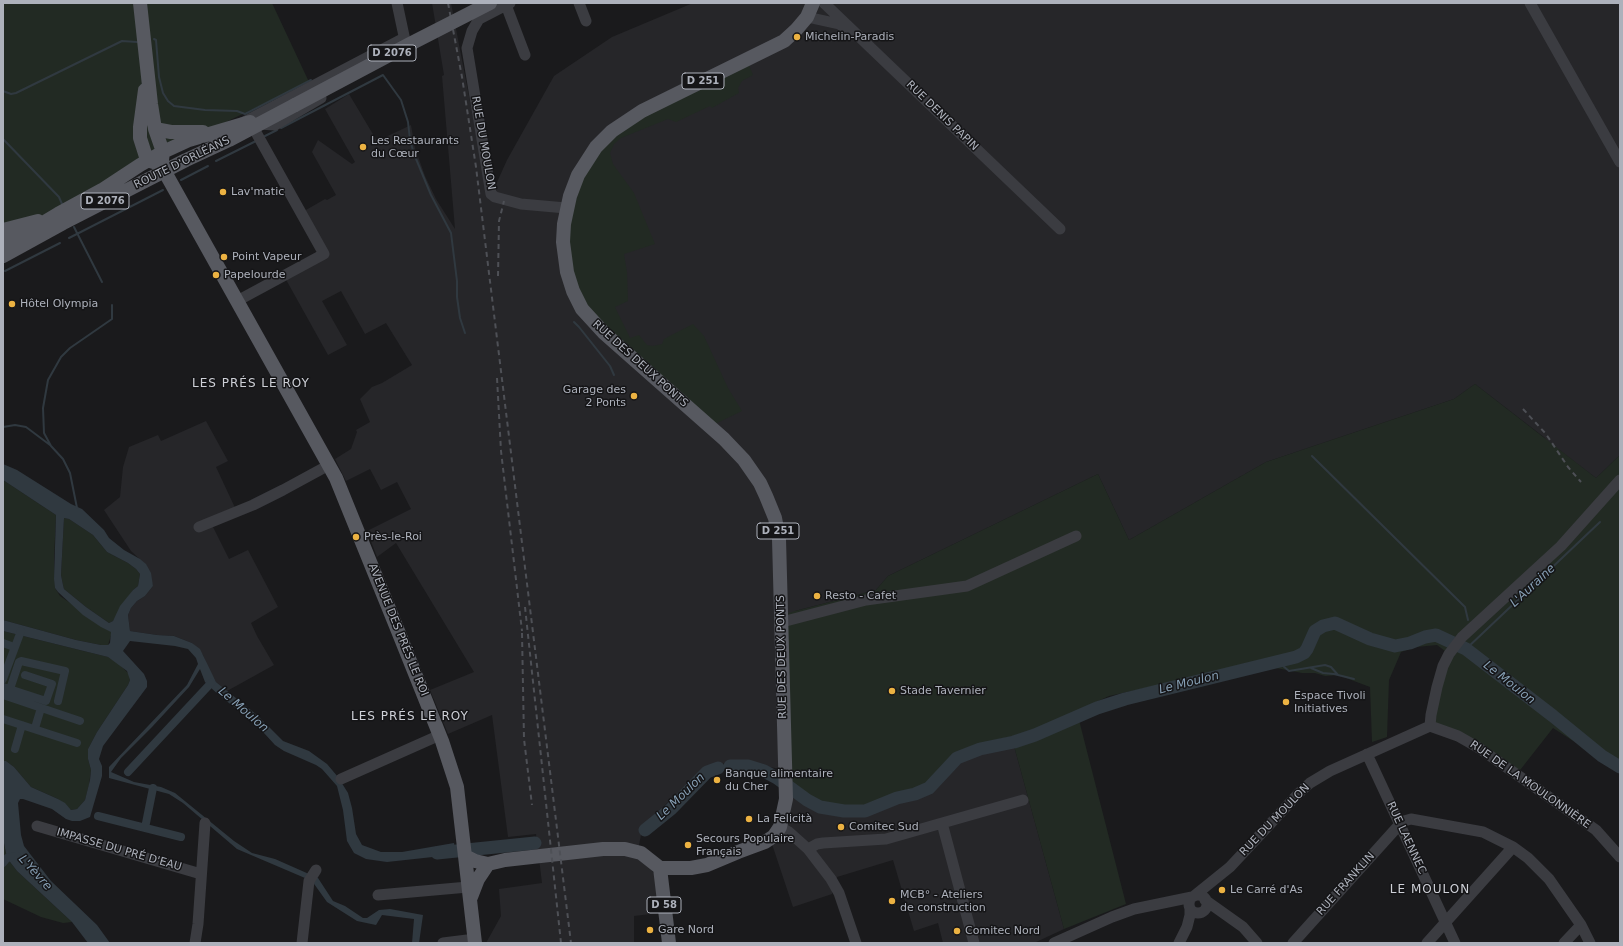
<!DOCTYPE html>
<meta charset="utf-8">
<style>
body{margin:0}
#map{position:relative;width:1623px;height:946px;overflow:hidden;background:#1a1a1c;font-family:"DejaVu Sans",sans-serif}
canvas{display:block}
.frame{position:absolute;inset:0;border:4px solid #adb1bb;pointer-events:none}
</style>
<div id="map">
<canvas width="1623" height="946"></canvas>
<div class="frame"></div>
</div>
<script>
const context = document.querySelector('canvas').getContext('2d');
context.lineJoin = 'round';
function paint(path, color) { context.fillStyle = color; context.fill(path, 'evenodd'); }
const poly = rows => new Path2D(rows.map(r => 'M' + r).join(''));
function stroke(path, color, width, dash) { context.strokeStyle = color; context.lineWidth = width; context.lineCap = dash ? 'butt' : 'round'; context.setLineDash(dash || []); context.stroke(path); }
function label(font, color, halo, rows, align = 'center') {
  context.font = font + ' "DejaVu Sans",sans-serif'; context.lineWidth = 3; context.setLineDash([]); context.textBaseline = 'middle'; context.strokeStyle = halo; context.fillStyle = color; for (const [text, x, y, turn = 0] of rows) {
    context.save(); context.translate(x, y); context.rotate((+turn || 0) * Math.PI / 180); context.textAlign = isNaN(turn) ? turn : align; if (halo) context.strokeText(text, 0, 0); context.fillText(text, 0, 0); context.restore();
  }
}
paint(poly([
 [432,3,451,3,489,200,507,160,554,76,612,37,693,3,1620,3,1620,455,1596,478,1558,449,1554,451,1545,438,1475,384,1454,399,1266,462,1129,540,1098,474,888,576,876,590,795,611,781,769,734,761,706,768,643,825,639,845,641,861,647,863,655,875,659,913,634,916,634,943,486,943,501,916,499,889,542,883,536,834,508,837,492,715,448,734,430,690,474,672,396,543,377,557,367,531,411,509,397,482,381,490,370,469,346,481,335,459,351,449,357,432,356,430,370,422,360,399,372,387,382,383,412,365,386,323,365,334,341,291,322,301,347,345,328,355,284,276,322,255,299,214,325,199,327,200,336,195,312,152,318,140,352,164,355,162,325,109,349,94,377,141,411,125,415,148,425,176,436,199,455,229,442,76,444,75],
 [206,421,228,461,216,467,237,512,211,523,229,559,248,550,278,607,251,623,257,636,274,665,227,691,216,682,207,666,203,655,192,643,174,636,157,635,130,631,128,615,131,608,137,601,145,596,153,586,146,565,131,551,104,510,120,497,123,467,129,447,158,435,161,441],
 [1014,746,1064,929,1034,943,943,943,938,923,914,931,893,860,837,877,832,894,793,907,772,844,786,828,790,816,791,799,789,786,807,800,865,811,897,798,915,794,937,780,957,758,979,752]
]), '#262629');
paint(poly([
 [3,3,272,3,309,82,147,160,3,244],
 [749,65,753,75,742,81,738,88,739,93,712,108,710,106,676,122,668,119,621,138,614,144,610,153,613,164,634,193,655,244,624,254,627,272,628,301,615,307,630,338,639,335,647,345,653,346,662,344,664,339,693,324,704,336,728,388,742,411,715,424,596,318,578,290,568,248,570,213,585,172,596,156,615,137,643,118],
 [1475,384,1596,478,1620,455,1620,771,1553,728,1517,774,1430,726,1449,654,1437,645,1416,647,1401,652,1389,680,1387,737,1372,742,1370,687,1338,675,1325,676,1315,673,1302,673,1276,668,1244,675,1168,683,1109,696,1040,728,1013,736,974,745,947,768,929,788,915,794,897,798,865,811,844,811,820,807,807,800,789,786,774,618,795,611,876,590,888,576,1098,474,1129,540,1266,462,1454,399],
 [3,480,56,515,54,559,55,588,60,596,112,632,108,645,101,645,76,640,3,620],
 [64,518,69,519,93,535,107,552,128,563,136,569,140,574,138,586,133,590,113,621,109,623,86,607,64,589,63,585,61,575],
 [3,631,108,657,118,663,129,674,130,680,128,685,97,732,88,749,88,759,91,770,89,785,85,800,77,809,71,810,58,799,31,787,14,767,6,761,3,761],
 [1079,720,1126,904,1064,929,1014,746,1037,739],
 [3,838,7,858,17,871,72,922,63,923,41,917,3,899]
]), '#222a23');
paint(poly([
 [3,464,17,470,71,504,82,509,104,530,109,538,124,550,140,559,146,564,151,573,153,586,145,596,137,601,131,608,128,615,130,631,157,635,174,636,192,643,200,649,216,682,257,715,283,741,309,751,327,764,338,777,348,793,352,808,356,834,362,845,381,852,402,852,454,843,456,856,442,856,387,862,366,859,354,853,347,841,343,810,337,786,322,769,316,765,284,751,275,745,253,721,221,697,209,686,205,682,200,669,189,687,152,727,121,758,111,772,134,782,161,787,175,793,234,841,252,853,275,859,318,878,333,901,345,906,363,918,367,918,379,910,390,909,423,915,419,943,412,943,414,919,382,915,376,925,357,921,327,902,312,881,237,849,183,803,169,794,109,778,109,767,187,685,198,664,196,658,188,649,175,646,130,641,123,651,144,674,147,681,147,687,103,746,99,759,102,766,102,776,90,817,80,821,72,821,66,819,52,809,23,799,20,799,18,803,21,835,24,846,51,881,97,925,110,943,88,943,72,922,17,871,7,858,3,838,3,761,6,761,14,767,31,787,58,799,65,803,71,810,77,809,85,800,90,780,91,770,88,759,88,749,97,732,128,685,130,680,127,671,108,657,3,631,3,620,76,640,101,645,108,645,110,643,111,632,101,627,83,615,58,592,55,588,54,579,56,515,3,480],
 [64,518,69,519,93,535,107,552,128,563,136,569,140,574,138,586,133,590,120,606,113,621,109,623,86,607,64,589,63,585,61,575]
]), '#303940');
stroke(poly([
 [154,39,156,40,159,77,163,93,168,101,174,106,205,110,237,111,245,114,311,80],
 [3,91,11,94,16,93,122,41,137,42],
 [281,128,383,75,401,100,408,122,410,140,414,154,431,195,451,233,457,281,457,297,460,318,465,333],
 [263,137,277,130],
 [3,139,59,197,62,204],
 [216,161,256,141],
 [181,180,208,166],
 [74,227,102,282],
 [69,238,163,190],
 [5,271,60,243],
 [574,322,579,327,610,366,614,375],
 [3,427,15,425,26,427,50,445],
 [1312,456,1465,607,1468,620],
 [77,508,70,473,63,459,51,446,44,433,43,408,48,380,61,357,70,348,112,319,112,305],
 [1466,649,1600,522],
 [1277,661,1289,671,1325,665,1331,667,1338,675],
 [1311,668,1323,673,1334,674,1354,679]
]), '#303940', 2);
stroke(poly([
 [3,643,14,647],
 [3,679,21,631],
 [3,687,46,701,52,684,25,675],
 [10,689,19,662,21,661,65,671,58,701],
 [3,695,80,721],
 [3,719,77,743],
 [35,728,41,708],
 [15,749,22,725],
 [128,772,211,683],
 [98,816,181,837],
 [145,828,153,788],
 [3,863,7,858,17,856]
]), '#303940', 8);
stroke(poly([
 [730,766,748,766,764,771,777,778,807,800,820,807,844,811,865,811,897,798,915,794,929,788,957,758,980,749,1014,742,1035,735,1097,708,1125,699,1296,657,1304,653,1307,649,1315,631,1323,626,1335,623,1370,639,1395,646,1410,643,1425,637,1436,635,1466,649,1553,716,1602,756,1620,767],
 [645,830,671,809,707,772,718,768],
 [437,853,535,843]
]), '#303940', 13);
stroke(poly([
 [397,3,407,50,404,52],
 [579,3,586,21],
 [824,3,1060,229],
 [1530,3,1620,162],
 [506,5,525,55],
 [807,17,839,24,845,28],
 [479,19,472,31,467,48,491,194,495,197,521,204,566,208],
 [479,19,510,3],
 [242,123,404,38],
 [258,124,275,125,321,98],
 [237,301,324,254,253,127],
 [199,527,253,505,283,490,329,465],
 [782,622,866,600,967,586,1076,536],
 [1430,726,1431,715,1437,687,1443,666,1449,654,1462,637,1561,546,1620,480],
 [1430,726,1458,736,1479,748,1596,830,1620,857],
 [1367,754,1455,943],
 [341,779,440,735],
 [942,823,974,943],
 [37,826,201,874],
 [780,827,789,832,808,849,831,879,839,893,856,943],
 [808,849,817,844,823,843,886,839,1023,800],
 [378,895,468,887],
 '1189 904a9 9 0 1 1 18 0a9 9 0 1 1-18 0Z',
 [1194,896,1230,867,1299,793,1310,783,1330,771,1430,726],
 [1205,900,1243,927,1257,943],
 [195,943,198,924,205,823],
 [302,943,309,881,316,870],
 [443,943,475,939],
 [1054,943,1112,917,1134,909,1192,897],
 [1179,943,1187,927,1190,915,1190,909],
 [1293,943,1400,824,1404,821,1411,819,1483,832,1513,847,1528,858,1549,879,1581,925,1590,943],
 [1427,943,1513,847],
 [1564,943,1581,925]
]), '#3b3c41', 11);
stroke(poly([
 [140,3,151,104,155,129,163,152,162,160],
 [145,90,140,127,140,138,147,160,157,163],
 [155,129,171,132,203,132],
 [161,165,336,478,398,631,442,741,457,787,475,943],
 [3,230,38,221],
 [28,232,58,214,102,190,140,165,163,152,189,140,250,122],
 [3,244,29,234],
 [3,256,63,223,186,160,229,140,295,105],
 [465,856,475,861,488,864,505,860,603,849,625,849,641,853,660,868],
 [660,868,691,868,707,865,738,852,765,842,774,836,780,827,786,799,779,539,775,518,766,496,760,483,744,460,724,439,604,333,582,309,573,291,567,272,563,242,564,224,570,196,578,175,596,147,612,131,642,111,784,41,796,30,807,17,813,3],
 [660,868,669,943],
 [471,897,478,879,488,864]
]), '#575960', 14);
stroke(poly([
 [448,3,462,77,476,167,571,943],
 [498,276,499,221,504,201],
 [497,378,501,451,522,631],
 [1523,409,1546,434,1568,467,1581,482],
 [525,607,561,943],
 [522,633,524,739,532,805]
]), '#4e5056', 2, [5, 4]);
stroke(poly([
 [295,105,408,45,490,3]
]), '#575960', 14);
for (const [x, y, r, color] of [
 [797,37,4,"#ecb242"],
 [363,147,4,"#ecb242"],
 [223,192,4,"#ecb242"],
 [224,257,4,"#ecb242"],
 [216,275,4,"#ecb242"],
 [12,304,4,"#ecb242"],
 [634,396,4,"#ecb242"],
 [356,537,4,"#ecb242"],
 [817,596,4,"#ecb242"],
 [892,691,4,"#ecb242"],
 [1286,702,4,"#ecb242"],
 [717,780,4,"#ecb242"],
 [749,819,4,"#ecb242"],
 [841,827,4,"#ecb242"],
 [688,845,4,"#ecb242"],
 [1222,890,4,"#ecb242"],
 [892,901,4,"#ecb242"],
 [650,930,4,"#ecb242"],
 [957,931,4,"#ecb242"]
]) { const dot = new Path2D(); dot.arc(x, y, r, 0, 2 * Math.PI); context.fillStyle = color; context.fill(dot); stroke(dot, '#151517', 1.5); }
for (const [x, y, w] of [
 [392,53,48],
 [703,81,42],
 [105,201,48],
 [778,531,42],
 [664,905,34]
]) { const box = new Path2D(); box.roundRect(x - w / 2, y - 8, w, 16, 3); context.fillStyle = '#151517'; context.fill(box); stroke(box, '#adb1bb', 1); }
label('bold 10px', '#adb1bb', null, [
 ["D 2076",392,53],
 ["D 251",703,81],
 ["D 2076",105,201],
 ["D 251",778,531],
 ["D 58",664,905]
]);
label('11px', '#adb1bb', '#151517', [
 ["Michelin-Paradis",805,37],
 ["Les Restaurants",371,141],
 ["du Cœur",371,154],
 ["Lav'matic",231,192],
 ["Point Vapeur",232,257],
 ["Papelourde",224,275],
 ["Hôtel Olympia",20,304],
 ["Garage des",626,390,"right"],
 ["2 Ponts",626,403,"right"],
 ["Près-le-Roi",364,537],
 ["Resto - Cafet",825,596],
 ["Stade Tavernier",900,691],
 ["Espace Tivoli",1294,696],
 ["Initiatives",1294,709],
 ["Banque alimentaire",725,774],
 ["du Cher",725,787],
 ["La Felicità",757,819],
 ["Comitec Sud",849,827],
 ["Secours Populaire",696,839],
 ["Français",696,852],
 ["Le Carré d'As",1230,890],
 ["MCB° - Ateliers",900,895],
 ["de construction",900,908],
 ["Gare Nord",658,930],
 ["Comitec Nord",965,931]
], 'left');
label('11px', '#adb1bb', '#151517', [
 ["RUE DENIS PAPIN",942,116,44],
 ["RUE DU MOULON",483,143,80],
 ["ROUTE D'ORLÉANS",182,163,-26],
 ["RUE DES DEUX PONTS",640,364,42],
 ["AVENUE DES PRÉS LE ROI",398,630,68],
 ["RUE DES DEUX PONTS",782,657,-91],
 ["RUE DE LA MOULONNIÈRE",1530,785,35],
 ["RUE DU MOULON",1275,820,-46],
 ["RUE LAENNEC",1406,838,65],
 ["IMPASSE DU PRÉ D'EAU",119,850,16],
 ["RUE FRANKLIN",1346,884,-48]
]);
context.letterSpacing = '1px';
label('12px', '#ced0d7', '#151517', [
 ["LES PRÉS LE ROY",251,384],
 ["LES PRÉS LE ROY",410,717],
 ["LE MOULON",1430,890]
]);
context.letterSpacing = '0px';
label('italic 12px', '#869fb4', '#151517', [
 ["L'Auraine",1533,586,-43],
 ["Le Moulon",1189,683,-14],
 ["Le Moulon",1509,683,38],
 ["Le Moulon",243,710,41],
 ["Le Moulon",681,797,-44],
 ["L'Yèvre",35,873,48]
]);
</script>
